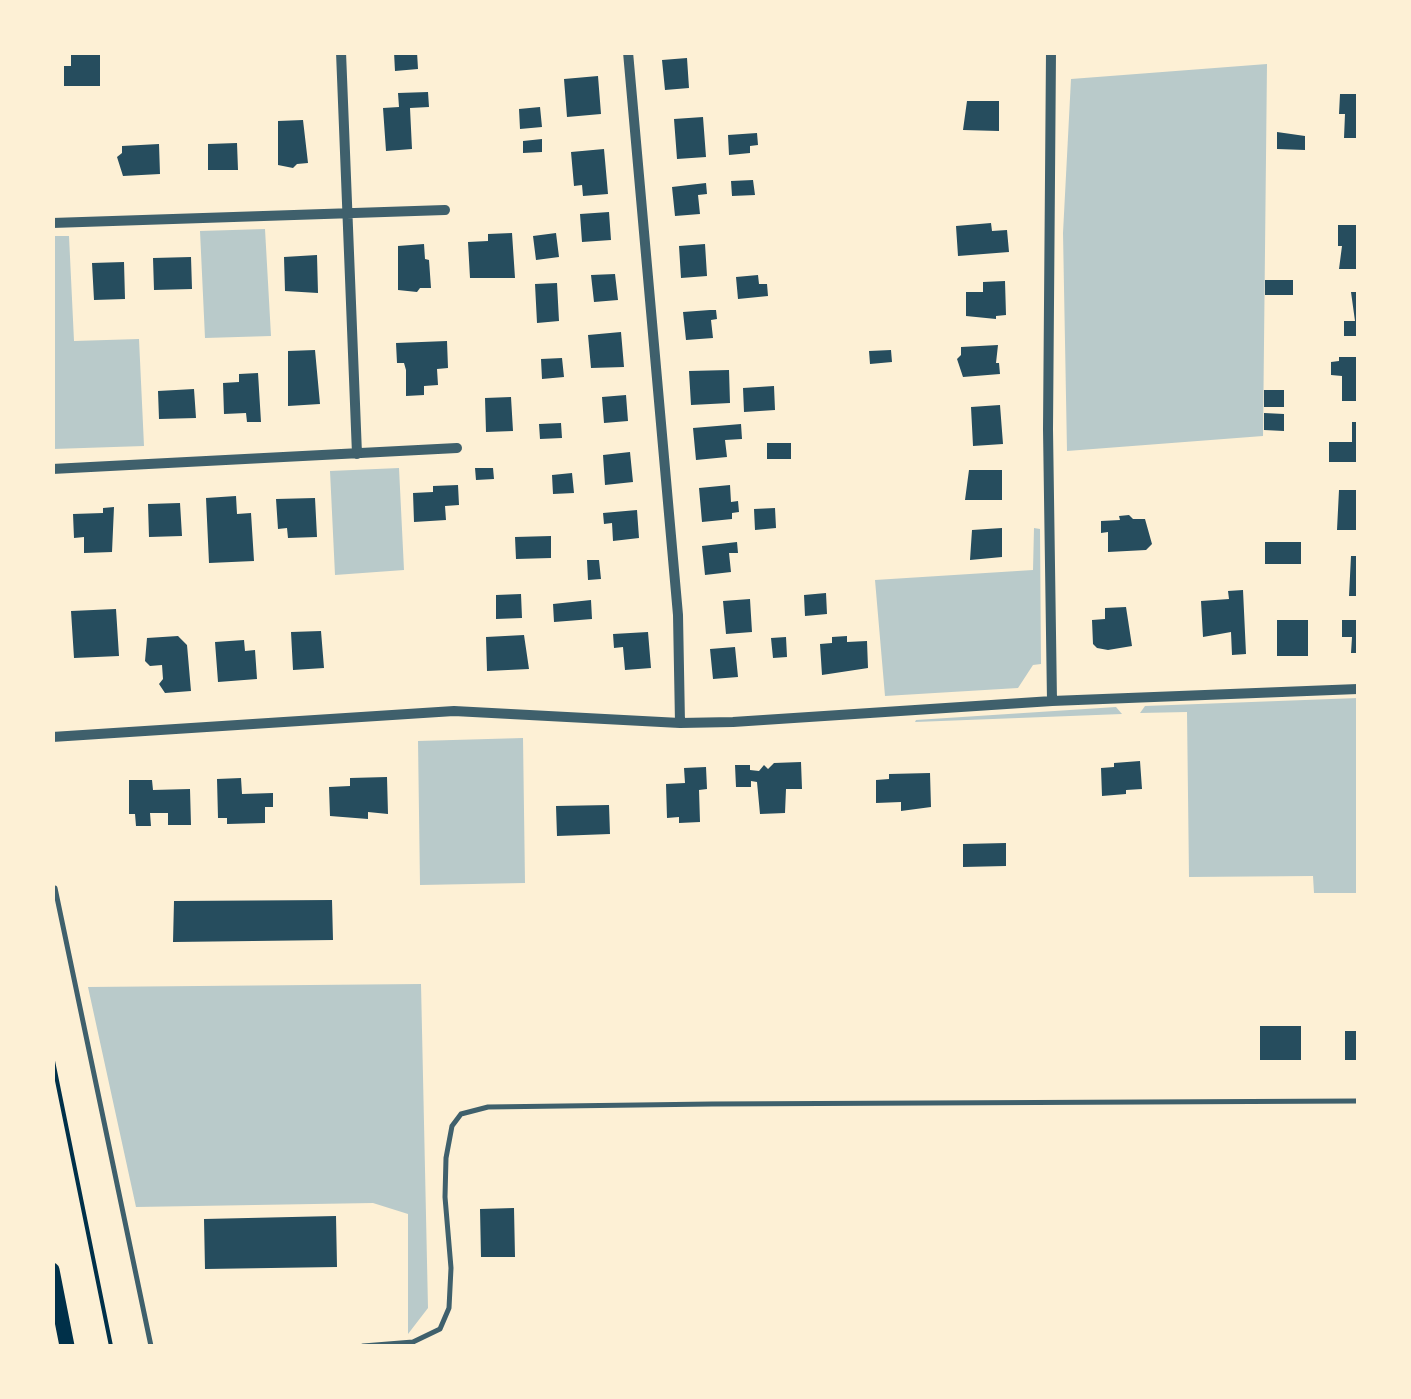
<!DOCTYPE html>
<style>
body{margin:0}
#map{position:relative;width:1411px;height:1399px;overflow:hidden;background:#fdf0d5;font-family:Ubuntu,sans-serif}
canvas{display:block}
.frame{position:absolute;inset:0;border:55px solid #fdf0d5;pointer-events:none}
</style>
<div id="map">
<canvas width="1411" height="1399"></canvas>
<div class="frame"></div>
</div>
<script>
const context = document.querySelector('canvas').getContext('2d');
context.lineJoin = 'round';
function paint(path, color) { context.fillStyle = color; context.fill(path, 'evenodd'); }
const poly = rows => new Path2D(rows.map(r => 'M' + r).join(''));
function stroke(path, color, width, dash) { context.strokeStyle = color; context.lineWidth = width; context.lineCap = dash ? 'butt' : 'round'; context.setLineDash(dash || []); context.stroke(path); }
paint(poly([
 [1267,64,1263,436,1067,451,1063,233,1071,79],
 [265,229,271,336,205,338,200,231],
 [53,236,69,236,74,341,139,339,144,446,53,449],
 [399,468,404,570,335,575,330,471],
 [1034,528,1040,529,1041,664,1033,665,1018,688,885,696,875,580,1033,570],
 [1358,698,1358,893,1314,893,1313,876,1189,877,1187,712,1140,713,1145,706],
 [1116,707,1122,714,915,722,916,720],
 [523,738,525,883,420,885,418,741],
 [421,984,428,1308,408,1334,408,1214,373,1203,136,1207,88,987]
]), '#b9caca');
paint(poly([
 [71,52,100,52,100,86,64,86,64,66,71,66],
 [394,52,417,52,418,69,395,71],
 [687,58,689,88,665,90,662,60],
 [598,76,601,114,567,117,564,79],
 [428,92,429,107,410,108,412,149,386,151,383,108,399,107,398,93],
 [1340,94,1358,94,1358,138,1344,138,1345,114,1339,114],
 [967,101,999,101,999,131,963,130],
 [540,107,542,127,520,129,519,109],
 [703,117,706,157,677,159,674,119],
 [303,120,308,163,297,164,293,168,278,165,278,121],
 [1277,132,1305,136,1305,150,1277,149],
 [757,133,758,145,750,146,750,153,729,155,728,135],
 [542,139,542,152,523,153,523,141],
 [237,143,238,170,208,170,208,144],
 [159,144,160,174,123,176,117,157,122,153,122,146],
 [604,149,608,194,583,196,582,185,574,186,571,152],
 [753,180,755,195,732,196,731,181],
 [706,183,707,194,698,195,700,214,675,216,672,187],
 [609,212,611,240,582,242,580,214],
 [991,223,992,231,1007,230,1009,252,958,256,956,226],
 [1338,225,1358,225,1358,269,1339,269,1342,246,1338,246],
 [512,233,515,278,470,278,468,242,488,241,488,234],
 [556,233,559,257,536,260,533,236],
 [424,244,425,259,429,260,431,288,420,288,417,292,398,290,398,246],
 [705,244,707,276,681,278,679,246],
 [317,255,318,293,285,291,284,257],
 [191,257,192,289,154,290,153,258],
 [124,262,125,299,94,300,92,263],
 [615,274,618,300,594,302,591,275],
 [758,275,759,284,767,284,768,296,738,299,736,277],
 [1265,280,1293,280,1293,295,1265,295],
 [1005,281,1006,315,996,316,996,319,966,316,966,292,983,292,983,282],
 [557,283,559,321,537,323,535,284],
 [1351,292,1358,292,1358,336,1344,336,1344,321,1355,321],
 [710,310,716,310,717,319,711,320,713,338,686,340,683,312],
 [621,332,624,367,591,368,588,335],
 [447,341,448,368,437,369,438,385,424,386,424,395,406,396,406,370,404,363,397,363,396,343],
 [998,345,996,363,999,363,1000,374,963,377,957,359,961,355,961,347],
 [315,350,320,404,288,406,288,351],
 [891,350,892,362,870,364,869,351],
 [1339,357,1358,357,1358,401,1342,401,1342,376,1331,375,1331,362,1339,361],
 [562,358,564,377,542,379,541,359],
 [729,370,730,403,691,405,689,371],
 [258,373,261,422,247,422,246,413,224,414,223,383,239,382,239,374],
 [774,386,775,410,744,412,743,388],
 [194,389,196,418,159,419,158,391],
 [1264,390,1284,390,1284,407,1264,407],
 [626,395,628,421,604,423,602,397],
 [511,397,513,431,486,432,485,398],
 [1000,405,1003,444,973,446,971,407],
 [1264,413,1284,414,1284,431,1264,430],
 [1352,422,1358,422,1358,462,1329,462,1329,442,1352,442],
 [561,423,562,438,540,439,539,424],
 [741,424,742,439,725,440,727,457,696,460,693,428],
 [767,443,791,443,791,459,767,459],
 [630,452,633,482,605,485,603,455],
 [475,468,493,468,494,479,476,480],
 [969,470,1002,470,1002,500,965,500],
 [572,473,574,493,553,494,552,475],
 [458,485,459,505,445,506,446,520,414,522,413,493,433,492,433,486],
 [730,485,731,502,738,501,739,512,732,513,732,519,702,522,699,488],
 [1339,490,1358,490,1358,530,1337,530],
 [236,496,237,514,251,513,254,561,209,563,206,498],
 [315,498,317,537,288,538,287,528,278,529,276,499],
 [180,503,182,536,149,537,148,504],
 [114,507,112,552,84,553,84,537,74,538,73,514,103,513,103,508],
 [775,508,776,528,755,530,754,509],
 [637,510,639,538,613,541,612,523,604,524,603,513],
 [1129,515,1133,519,1145,519,1152,544,1146,550,1108,552,1108,532,1101,533,1101,521,1120,520,1119,516],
 [1002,528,1002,557,970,560,972,530],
 [551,536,551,558,516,559,515,537],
 [737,542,738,553,729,553,731,572,705,575,702,546],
 [1265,542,1301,542,1301,564,1265,564],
 [1351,556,1358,556,1358,596,1349,596],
 [587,560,599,560,601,579,588,580],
 [1243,590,1246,654,1232,655,1231,632,1203,637,1201,601,1229,599,1228,591],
 [826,593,827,614,805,616,804,595],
 [521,594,522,618,496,619,496,595],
 [750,599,752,632,726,634,723,601],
 [591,600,592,619,554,622,553,604],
 [1126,607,1132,646,1108,650,1097,648,1093,644,1092,620,1105,619,1105,608],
 [116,609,119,656,74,658,71,611],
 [1277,620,1308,620,1308,656,1277,656],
 [1342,620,1358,620,1358,653,1351,653,1352,637,1342,637],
 [321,631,324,668,293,670,291,632],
 [648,632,651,668,625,670,623,647,614,648,613,634],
 [524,635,529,669,487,671,486,637],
 [178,636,187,645,191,691,165,693,159,684,163,679,162,665,150,666,145,661,147,638],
 [847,636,847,642,867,641,868,668,822,675,820,644,832,643,832,637],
 [786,637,787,657,773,658,771,638],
 [244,640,245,651,255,650,257,679,218,682,215,642],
 [735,647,738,677,713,679,710,649],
 [1140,761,1142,789,1126,790,1126,794,1102,796,1101,768,1114,767,1114,763],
 [801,762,802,789,786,789,785,813,760,814,757,782,751,781,751,787,736,787,735,765,750,765,750,770,759,771,764,765,768,769,774,763],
 [706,767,707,789,699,790,700,822,679,823,679,817,667,818,666,784,685,783,684,768],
 [930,773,931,807,901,811,901,802,876,803,876,780,889,779,889,774],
 [387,777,388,814,368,812,368,819,330,816,329,787,350,786,350,778],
 [241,778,242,794,273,793,273,807,265,807,265,823,227,824,227,818,218,818,217,779],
 [129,780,152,780,153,790,190,789,191,825,168,825,168,813,150,813,151,826,136,826,135,814,129,814],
 [609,805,610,834,557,836,556,806],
 [1006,843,1006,866,963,867,963,844],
 [332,900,333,940,173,942,174,901],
 [1260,1026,1301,1026,1301,1060,1260,1060],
 [1345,1031,1358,1031,1358,1060,1345,1060],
 [514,1208,515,1257,481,1257,480,1209],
 [336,1216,337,1267,205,1269,204,1219]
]), '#264d5e');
stroke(poly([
 [52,1056,111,1346]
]), '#003049', 4);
stroke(poly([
 [55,888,151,1346],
 [363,1346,413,1342,440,1329,449,1308,451,1268,445,1197,446,1158,452,1126,461,1114,488,1107,712,1104,1358,1101]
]), '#3f606c', 5);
stroke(poly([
 [341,52,357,454],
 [628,52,678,615,680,723],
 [1051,52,1048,429,1052,701],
 [52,223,445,210],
 [52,469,457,448],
 [52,737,454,711,680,723,733,722,1052,701,1358,689]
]), '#3f606c', 10);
stroke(poly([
 [52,1270,67,1346]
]), '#003049', 15);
</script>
